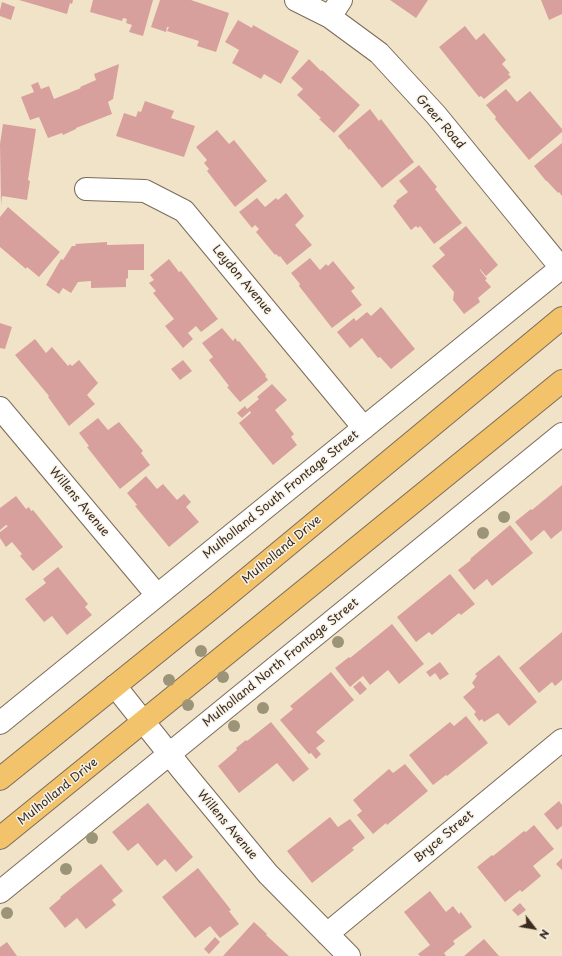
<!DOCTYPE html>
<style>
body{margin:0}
#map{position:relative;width:562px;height:956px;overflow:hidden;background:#f1e3c8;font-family:"Playpen Sans",sans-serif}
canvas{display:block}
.north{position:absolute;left:514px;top:908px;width:40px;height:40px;-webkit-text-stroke:3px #f7f3e8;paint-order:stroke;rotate:121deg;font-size:11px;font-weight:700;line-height:16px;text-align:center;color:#3b2a1e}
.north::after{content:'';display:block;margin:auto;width:14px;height:18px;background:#3b2a1e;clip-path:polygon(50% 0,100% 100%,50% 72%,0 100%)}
</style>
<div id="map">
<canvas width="562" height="956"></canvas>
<div class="north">N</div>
</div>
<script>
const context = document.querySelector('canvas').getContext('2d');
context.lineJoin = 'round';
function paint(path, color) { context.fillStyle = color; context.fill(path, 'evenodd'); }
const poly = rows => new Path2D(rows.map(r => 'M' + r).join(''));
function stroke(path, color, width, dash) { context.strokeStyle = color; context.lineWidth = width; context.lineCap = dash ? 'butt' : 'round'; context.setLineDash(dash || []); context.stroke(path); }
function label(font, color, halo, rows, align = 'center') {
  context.font = font + ' "Playpen Sans",sans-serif'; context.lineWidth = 3; context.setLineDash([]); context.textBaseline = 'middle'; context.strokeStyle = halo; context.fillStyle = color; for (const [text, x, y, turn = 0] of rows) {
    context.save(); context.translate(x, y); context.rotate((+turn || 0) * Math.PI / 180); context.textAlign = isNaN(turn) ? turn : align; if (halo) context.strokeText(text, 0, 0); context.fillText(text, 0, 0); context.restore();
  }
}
paint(poly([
 [19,0,73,0,72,4,70,3,67,14],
 [93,0,153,0,143,36,129,32,132,25,126,23,127,19,123,18,122,21,90,12],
 [160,0,191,0,229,13,216,52,197,46,199,41,167,31,169,27,167,27,166,32,151,27],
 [390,0,428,0,416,18],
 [541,0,562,0,562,14,549,20],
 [2,2,15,7,11,20,0,16,0,10],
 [238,20,252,28,253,25,299,51,281,84,264,74,261,79,232,63,239,50,225,42],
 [465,26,476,40,484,33,506,60,502,64,510,73,508,74,511,77,484,99,481,96,479,97,439,47],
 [309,59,321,71,322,70,360,105,334,133,319,119,321,118,297,95,303,89,291,78],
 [119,64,113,99,108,102,112,114,76,128,76,129,63,135,62,133,48,138,39,117,30,120,21,97,34,92,31,85,38,82,41,89,49,86,54,99,81,88,80,87,96,80,94,74],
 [506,89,517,102,530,91,562,129,562,132,529,160,495,119,496,117,486,105],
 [145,101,174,111,171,118,195,126,184,157,116,136,124,113,136,117,138,111,141,112],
 [370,109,379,121,381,119,414,162,382,188,350,149,349,150,338,136],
 [3,124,36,129,28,180,30,181,27,200,2,196,1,205,0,144],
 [217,130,229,144,234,140,267,181,235,207,207,171,209,169,204,163,207,160,196,147],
 [562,143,562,196,559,192,558,193,547,181,546,181,534,166],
 [419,165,437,187,435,189,462,223,434,244,420,226,418,228,416,226,411,230,393,206,397,202,396,201,408,192,399,181],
 [286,193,304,216,295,225,312,245,287,265,280,256,279,257,276,254,275,255,256,232,259,229,255,225,252,228,239,212,257,198,265,207,276,198,278,200],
 [8,207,60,252,39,277,27,267,26,269,0,247,0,217],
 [466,226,498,265,486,276,480,269,480,270,487,279,485,280,491,287,478,298,480,302,464,314,453,300,454,292,432,266,445,255,439,248],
 [107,242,107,245,144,244,144,270,128,270,128,278,126,279,126,287,91,288,91,281,78,282,71,293,63,288,59,294,46,285,61,259,63,260,72,246,76,246,75,244],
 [310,258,320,270,326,264,328,266,333,261,355,288,351,291,362,305,332,328,299,286,300,284,291,273],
 [169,259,179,272,181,271,218,319,201,332,196,326,188,333,193,339,183,348,165,326,174,319,153,293,156,291,149,283,154,280,150,275],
 [381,307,415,349,391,369,380,357,378,358,362,338,350,348,337,332,354,318,356,321,367,312,371,316],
 [0,323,12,327,5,349,0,348],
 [222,328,233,341,235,338,238,342,239,341,266,375,265,376,268,380,240,402,227,387,229,386,209,360,213,357,202,343],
 [35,339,46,353,52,347,68,366,70,364,72,366,79,360,98,383,87,395,95,404,69,426,48,397,49,396,15,355],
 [183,360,192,371,180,380,171,369],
 [272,384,287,400,275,410,294,434,291,437,297,445,273,465,239,423,251,413,250,411,242,418,237,413,245,406,247,409,259,399,257,397],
 [98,418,108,430,119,422,143,451,141,453,150,465,120,489,87,447,89,446,79,433],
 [146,476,157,489,163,484,177,500,184,494,191,502,186,507,199,522,169,547,135,506,137,505,127,493],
 [562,485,562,530,551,539,544,530,531,541,515,522,531,509,532,510],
 [16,496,26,509,29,507,31,511,33,510,63,547,33,571,20,556,22,554,12,542,6,547,0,538,0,532,8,526,6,525,0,530,0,508],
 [510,525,533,553,492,586,487,579,474,590,458,570,471,560,470,559],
 [58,567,88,604,85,607,92,615,67,635,52,616,44,622,25,599,46,583,43,579],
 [450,574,475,604,461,615,459,613,432,635,429,632,416,642,397,617],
 [392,624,424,664,399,684,388,670,370,685,363,676,350,687,335,668,349,657,350,658],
 [562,632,562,680,555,686,552,682,539,693,519,668],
 [499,655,537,702,509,726,498,713,484,722,482,719,479,721,474,714,476,712,463,697,475,687,472,683,477,676,475,674],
 [440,662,449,674,440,680,435,673,430,677,426,672],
 [331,672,354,700,316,732,325,741,316,748,321,754,316,759,311,753,309,754,280,720,293,709,290,706],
 [360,681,367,689,360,695,353,687],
 [466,716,488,743,447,776,446,775,433,785,409,755,450,722,454,726],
 [271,722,309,769,293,782,277,763,239,793,218,766,237,750,236,748,246,740,247,741],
 [405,764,428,791,387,825,386,823,373,834,357,815,362,811,353,800,389,769,393,773],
 [559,801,562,805,562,826,557,830,544,814],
 [148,803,193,857,176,872,165,859,157,866,138,843,128,851,112,832],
 [330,817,338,827,350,819,365,838,352,848,354,850,312,883,287,851],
 [534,825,554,849,533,866,541,876,522,892,520,890,505,902,477,867,492,855,493,856,524,831,526,832],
 [562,858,562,870,556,864],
 [101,864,123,891,112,900,116,905,86,929,77,918,65,928,49,908,61,898,60,897],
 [198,868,231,910,229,911,239,924,220,938,210,926,195,938,162,897],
 [430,891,446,912,453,906,459,914,461,912,472,927,453,941,455,944,444,953,446,956,420,956,418,954,430,945,404,912],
 [520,903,526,910,518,916,512,910],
 [254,922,267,934,266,935,289,956,223,956],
 [215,937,220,942,209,954,204,949],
 [484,939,499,956,464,956],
 [7,942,17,956,0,956,0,947]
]), '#d8a09d');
const minor = poly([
 [296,0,330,17,379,53,436,115,562,269],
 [330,17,341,0],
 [86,189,145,191,184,211,364,428],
 [0,408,157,595],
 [115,686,182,770,268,874,349,956],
 [0,723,562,267],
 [0,892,562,434],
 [327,934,562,740]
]);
const major = poly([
 [0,779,218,603,562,318],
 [0,838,562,381]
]);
stroke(minor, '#7b6b5a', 24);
stroke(major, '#7b6b5a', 24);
stroke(minor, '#fff', 22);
stroke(major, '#f2c36a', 22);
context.fillStyle = '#9c9478';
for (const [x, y] of [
 [504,517],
 [483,533],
 [338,642],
 [201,651],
 [223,677],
 [169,680],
 [188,705],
 [263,708],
 [234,726],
 [92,838],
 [66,869],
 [7,913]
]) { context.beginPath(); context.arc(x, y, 6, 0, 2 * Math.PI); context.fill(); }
label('12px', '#3b2a1e', '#f7f3e8', [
 ["Greer Road",440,122,49],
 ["Leydon Avenue",242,280,50],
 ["Mulholland South Frontage Street",281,495,-39],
 ["Willens Avenue",79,502,50],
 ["Mulholland Drive",282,550,-40],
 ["Mulholland North Frontage Street",281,663,-39],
 ["Mulholland Drive",58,792,-39],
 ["Willens Avenue",227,825,50],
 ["Bryce Street",444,837,-40]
]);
</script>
